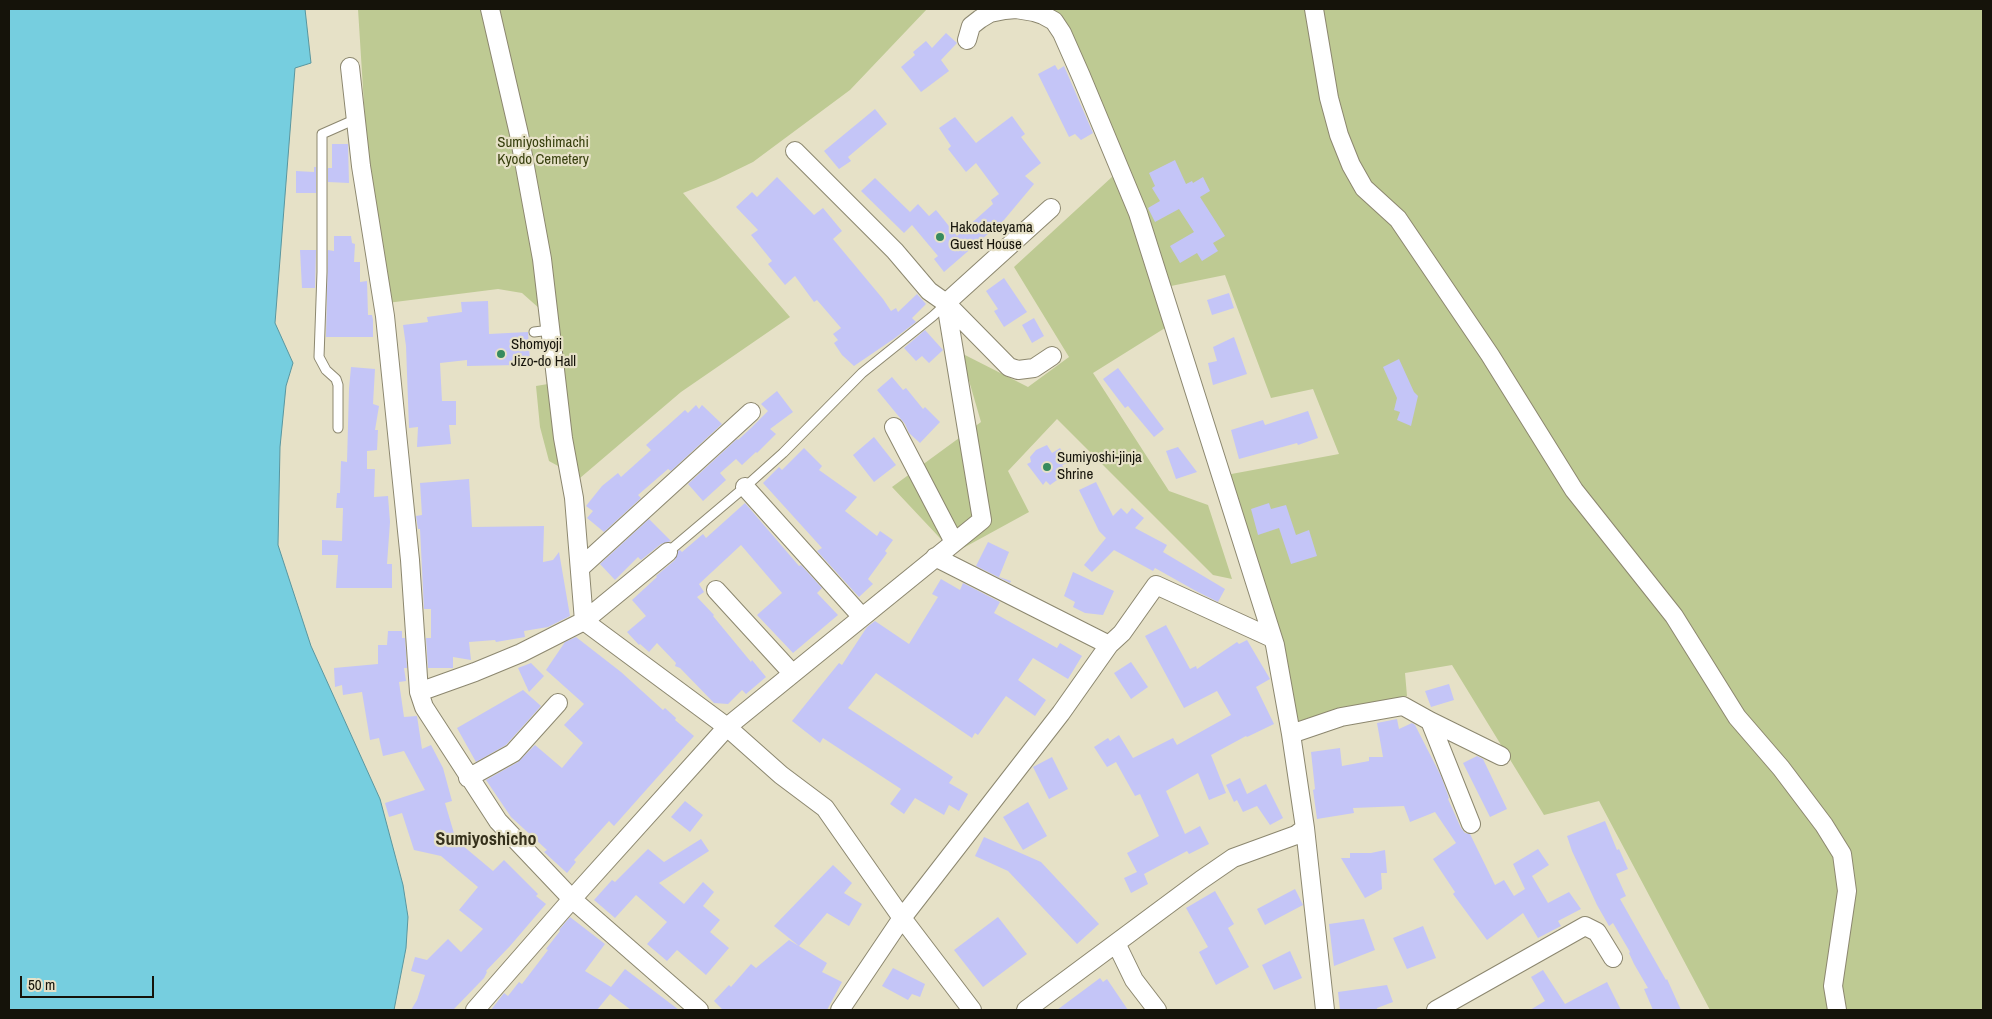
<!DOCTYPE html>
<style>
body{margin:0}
#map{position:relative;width:1992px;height:1019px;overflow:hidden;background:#e6e1c7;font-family:"Archivo Narrow",sans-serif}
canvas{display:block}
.frame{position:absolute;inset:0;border:10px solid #15130a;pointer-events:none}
.scale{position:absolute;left:20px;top:976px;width:134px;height:22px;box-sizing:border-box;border:2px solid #15130a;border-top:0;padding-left:6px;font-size:15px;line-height:18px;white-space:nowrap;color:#15130a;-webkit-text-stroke:4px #e6e1c7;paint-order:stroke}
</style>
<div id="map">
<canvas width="1992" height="1019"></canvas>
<div class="frame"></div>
<div class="scale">50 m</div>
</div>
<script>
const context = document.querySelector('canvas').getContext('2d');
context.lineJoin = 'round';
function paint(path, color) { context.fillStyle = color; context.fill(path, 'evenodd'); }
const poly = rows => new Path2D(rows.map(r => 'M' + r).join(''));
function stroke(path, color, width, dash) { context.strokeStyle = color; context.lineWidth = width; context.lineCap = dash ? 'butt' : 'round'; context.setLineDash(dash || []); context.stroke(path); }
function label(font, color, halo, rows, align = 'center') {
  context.font = font + ' "Archivo Narrow",sans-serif'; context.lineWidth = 4.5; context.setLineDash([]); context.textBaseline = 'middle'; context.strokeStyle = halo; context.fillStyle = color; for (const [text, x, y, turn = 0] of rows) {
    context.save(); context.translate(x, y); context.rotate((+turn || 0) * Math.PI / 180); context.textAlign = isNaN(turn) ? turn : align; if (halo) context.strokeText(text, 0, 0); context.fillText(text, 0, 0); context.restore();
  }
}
paint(poly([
 [358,9,927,9,850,90,753,162,716,180,683,193,790,317,681,392,580,478,549,461,540,427,536,386,560,382,549,317,522,293,498,289,387,303,371,193,370,168,368,168],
 [1054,9,1983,9,1983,1010,1710,1010,1599,801,1544,815,1452,665,1405,673,1407,696,1339,709,1296,722,1226,475,1339,454,1313,389,1271,398,1225,275,1166,287,1173,323,1093,373,1169,491,1208,505,1232,579,1213,575,1057,419,1008,471,1029,512,954,553,892,487,981,422,961,353,1028,387,1069,357,1014,267,1125,165,1088,77]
]), '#beca93');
const water = poly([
 [9,9,305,9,311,63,295,68,275,323,293,363,286,386,280,447,278,545,311,646,380,799,403,885,408,917,406,948,394,1010,9,1010,9,9]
]);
paint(water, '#76cedf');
stroke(water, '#59969f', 1);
paint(poly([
 [946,33,957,43,941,60,949,71,921,92,901,67,915,55,913,52,926,41,932,48],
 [1055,65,1058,70,1064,66,1093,133,1081,140,1075,134,1069,137,1038,74],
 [875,109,887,124,848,157,851,161,839,169,824,151],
 [1012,116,1025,134,1021,137,1041,163,1025,176,1034,184,1004,220,944,272,934,259,938,256,912,225,904,233,861,191,875,178,910,212,918,204,929,216,936,210,957,236,993,204,991,200,999,194,976,163,966,172,948,149,951,146,939,128,955,117,976,143],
 [332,144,348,144,349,183,328,182,328,168,332,168],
 [1175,160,1186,184,1192,181,1193,183,1203,177,1210,191,1200,197,1225,236,1213,243,1218,251,1202,261,1197,253,1180,263,1170,246,1194,232,1179,209,1155,222,1148,208,1160,201,1152,188,1155,186,1149,173],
 [314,167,316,167,316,193,296,193,296,171,314,172],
 [777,177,814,215,823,208,842,231,833,239,883,299,891,311,896,308,898,312,917,294,926,304,912,318,916,322,895,338,854,366,842,355,834,343,838,340,833,334,841,328,817,300,814,302,795,276,785,285,768,264,772,261,751,235,758,230,736,207,752,192,757,197],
 [334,236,351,236,352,243,355,244,354,262,360,262,360,282,367,281,368,315,372,315,373,320,373,337,326,337,328,250,334,251],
 [300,250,316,250,315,288,302,288],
 [1004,278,1027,312,1004,327,994,311,998,309,986,291],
 [1229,293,1234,308,1212,315,1207,300],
 [488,301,489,334,528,332,530,361,519,361,518,365,467,366,467,360,440,363,442,401,456,401,456,425,449,425,451,444,417,447,418,427,409,428,406,346,403,325,428,322,427,317,462,312,461,302],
 [1034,318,1044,336,1032,343,1022,325],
 [925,330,943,350,929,363,922,356,916,361,904,348],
 [1234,337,1247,374,1213,385,1208,363,1217,361,1213,347],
 [1399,359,1414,392,1418,396,1411,426,1397,420,1400,412,1394,410,1397,398,1383,367],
 [351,367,375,369,373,404,379,406,375,430,378,430,377,450,367,451,367,469,375,469,374,497,388,496,390,522,387,564,392,564,392,588,336,588,338,555,322,555,322,540,342,541,343,508,336,508,337,493,340,493,341,461,347,462,349,389],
 [1118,368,1164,429,1154,437,1128,406,1125,408,1103,379],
 [892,377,903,390,906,388,923,409,925,407,940,422,920,443,909,433,905,424,877,390],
 [777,391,793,412,770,429,776,434,757,453,756,452,742,465,736,459,720,473,726,480,703,501,688,484,737,439,738,440,751,428,768,411,761,404],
 [696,405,699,409,702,405,722,424,671,471,668,469,638,495,641,498,604,532,587,518,593,511,586,506,602,486,618,473,621,477,651,450,646,445,685,410,688,413],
 [1308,411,1318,438,1298,445,1297,443,1239,459,1231,430,1263,420,1265,425],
 [874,437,896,465,874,482,853,455],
 [1047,445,1052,453,1060,448,1070,462,1062,465,1067,473,1050,485,1046,481,1043,485,1027,464,1031,462,1030,457,1036,450],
 [1178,447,1197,472,1176,479,1166,451],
 [804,448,822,466,819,470,857,497,845,511,877,536,880,531,893,540,885,551,887,553,868,579,873,584,859,597,817,551,822,548,763,483,779,467,782,470],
 [469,479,472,527,544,526,543,562,553,560,559,552,570,616,548,627,524,631,525,637,496,642,495,640,469,642,471,660,453,657,453,668,428,668,426,638,431,638,431,609,424,609,420,529,418,529,416,516,422,515,420,483],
 [1096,482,1113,516,1121,508,1127,514,1132,508,1144,518,1135,528,1167,545,1163,552,1225,589,1218,602,1196,591,1155,568,1153,571,1114,550,1092,572,1084,565,1106,538,1099,531,1079,490],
 [745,503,799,566,801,565,822,588,817,593,838,615,793,653,757,615,782,593,741,545,699,584,704,592,697,597,714,615,713,616,751,662,752,660,766,677,746,694,742,690,728,704,714,703,680,668,675,666,676,663,657,643,649,652,640,644,639,645,627,632,646,616,632,600,657,577,656,576,675,560,678,551,680,550,682,552,703,534,706,538],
 [1269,503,1271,509,1286,505,1296,535,1309,530,1317,556,1291,564,1279,528,1258,535,1251,509],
 [649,519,671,541,661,544,641,560,638,557,615,580,600,564],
 [988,542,1009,552,999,577,1011,581,1010,583,976,566],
 [1073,572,1114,591,1103,615,1085,613,1073,607,1075,602,1064,596],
 [941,579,960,590,963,583,1000,602,994,613,1057,648,1060,643,1082,656,1068,679,1033,658,1018,680,1046,700,1035,716,1006,696,978,735,975,733,972,738,876,673,848,708,953,777,949,783,968,794,959,811,949,805,944,815,915,798,904,814,890,804,901,789,823,738,820,743,792,721,839,663,842,665,867,627,875,621,909,644,938,597,932,594],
 [1166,625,1190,669,1196,666,1197,669,1237,642,1239,644,1247,640,1270,679,1256,687,1274,724,1247,737,1246,736,1211,755,1226,793,1209,800,1198,773,1166,791,1185,834,1200,826,1209,844,1189,854,1187,851,1144,874,1148,884,1131,893,1124,878,1137,872,1127,853,1159,836,1140,794,1135,796,1116,762,1107,767,1094,747,1108,738,1110,741,1119,735,1133,758,1173,738,1177,745,1231,715,1217,691,1184,708,1145,636],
 [388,631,402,631,402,638,405,638,407,668,404,668,406,681,399,682,404,717,417,716,422,749,431,745,443,768,452,801,445,803,456,840,493,871,504,860,538,894,536,896,546,904,510,946,486,971,487,972,484,978,453,1010,411,1010,417,1000,425,975,411,971,415,957,427,960,448,939,461,952,483,929,459,910,478,887,441,856,414,850,402,813,389,817,385,803,425,790,404,751,383,756,379,738,370,740,362,692,343,695,342,685,335,687,334,668,378,664,378,645,387,645],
 [576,637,621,672,663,710,665,708,676,718,675,720,694,736,614,826,609,821,574,860,576,862,567,873,544,852,547,850,511,817,486,780,518,762,535,745,562,768,583,743,564,725,584,704,546,670,565,642],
 [1131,662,1148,687,1131,699,1114,673],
 [531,663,544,676,529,692,518,668],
 [1449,684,1454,700,1431,707,1425,691],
 [523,690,541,706,506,745,476,762,457,728],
 [1397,719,1399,729,1412,723,1415,725,1441,776,1449,798,1448,799,1461,828,1465,833,1470,834,1495,885,1504,880,1514,896,1525,889,1513,864,1538,849,1549,865,1532,876,1548,903,1569,892,1581,909,1558,921,1561,926,1538,938,1523,913,1487,940,1453,894,1455,892,1433,859,1456,843,1435,812,1410,822,1404,806,1353,808,1354,813,1317,819,1313,790,1315,789,1311,752,1340,748,1342,766,1369,761,1369,757,1383,757,1377,723],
 [1477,756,1483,759,1507,809,1490,817,1463,763],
 [1052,757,1068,789,1049,799,1033,767],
 [1240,778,1247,794,1266,784,1283,818,1270,825,1257,806,1243,812,1237,800,1234,802,1226,785],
 [685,801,703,815,690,832,671,817],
 [1028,802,1047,836,1023,850,1003,817],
 [1605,821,1617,850,1619,849,1628,869,1616,874,1626,896,1620,899,1666,980,1667,979,1681,1010,1653,1010,1644,989,1648,988,1634,964,1629,953,1630,952,1613,923,1609,926,1597,905,1572,851,1567,836],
 [984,837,1041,862,1099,924,1077,944,1008,871,975,856],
 [701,839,709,851,659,883,684,904,703,882,714,892,703,906,720,920,710,932,729,948,706,975,677,950,667,961,647,944,667,922,636,895,615,918,594,900,612,880,615,882,648,849,664,862],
 [1385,850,1387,873,1381,873,1382,889,1365,898,1341,858,1350,858,1350,853,1371,853],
 [833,865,852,883,844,893,862,904,849,926,827,913,799,946,774,926],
 [1295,889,1303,905,1265,925,1257,909],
 [1215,891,1234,924,1228,928,1249,967,1216,985,1199,952,1208,947,1186,908],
 [570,917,605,944,585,971,611,987,625,969,679,1010,631,1010,610,994,597,1010,491,1010,504,993,508,996,519,982,522,984,548,950,546,949,560,931,559,930],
 [998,917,1027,954,983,987,954,950],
 [1364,919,1375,950,1334,966,1329,924],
 [1423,926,1436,958,1407,969,1393,938],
 [789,940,827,963,822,972,842,982,827,1010,723,1010,714,1001,729,985,731,987,751,964,756,968],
 [1290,951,1302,978,1274,990,1262,965],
 [893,968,925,984,920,997,912,994,908,1000,882,986],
 [1543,970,1565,1004,1607,982,1621,1010,1530,1010,1545,1001,1531,977],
 [1100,978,1103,982,1107,979,1128,1010,1057,1010],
 [1387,985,1393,1002,1377,1008,1377,1010,1340,1010,1338,992]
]), '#c4c5f7');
const lane = poly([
 [534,332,551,330],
 [338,428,338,385,336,379,326,370,319,357,322,272,322,134,356,119],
 [668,552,745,487,783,453,862,373,933,316,946,304]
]);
const street = poly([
 [490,9,519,134,542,259,563,438,574,498,584,621,727,727,781,775,825,808,902,918,972,1010],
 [1314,9,1329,98,1339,135,1351,165,1364,188,1398,219,1490,355,1574,490,1674,616,1737,717,1781,768,1824,825,1842,854,1847,891,1833,986,1837,1010],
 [967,40,971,26,980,19,990,13,1005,10,1016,9,1034,12,1043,15,1054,21,1062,33,1081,76,1138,213,1275,645,1291,734,1305,828,1325,1010],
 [350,67,361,166,385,316,410,560,419,692,424,707,498,821,572,899,699,1010],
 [795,151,895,251,929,291,946,303,1009,367,1018,370,1034,368,1052,356],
 [946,303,1051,208],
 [894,427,954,542],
 [745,487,862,617],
 [935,557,1109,645],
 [580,568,751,412],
 [716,590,792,673],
 [419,692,475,672,521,653,584,621,668,552],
 [1430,721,1471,824],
 [1291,734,1341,717,1403,706,1430,721,1501,756],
 [468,778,513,753,558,703],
 [1116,943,1134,980,1157,1010],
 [475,1010,572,899,727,727,982,520,946,303],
 [840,1010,902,918,1061,713,1109,645,1122,633,1156,585,1272,638],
 [1026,1010,1201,880,1233,858,1296,835,1305,828],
 [1436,1010,1585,926,1597,932,1613,958]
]);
stroke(lane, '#8c876f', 11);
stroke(street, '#8c876f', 20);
stroke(lane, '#fff', 9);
stroke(street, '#fff', 18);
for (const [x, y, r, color] of [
 [940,237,5,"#368b5e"],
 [501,354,5,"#368b5e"],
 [1047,467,5,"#368b5e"]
]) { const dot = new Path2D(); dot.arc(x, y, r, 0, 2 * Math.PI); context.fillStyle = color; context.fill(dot); stroke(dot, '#e6e1c7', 2); }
label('15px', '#38400e', '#e6e1c7', [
 ["Sumiyoshimachi",543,143],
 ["Kyodo Cemetery",543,160]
]);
label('15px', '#15130a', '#e6e1c7', [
 ["Hakodateyama",950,228],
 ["Guest House",950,245],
 ["Shomyoji",511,345],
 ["Jizo-do Hall",511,362],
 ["Sumiyoshi-jinja",1057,458],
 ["Shrine",1057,475]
], 'left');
label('bold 18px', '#35301b', '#e6e1c7', [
 ["Sumiyoshicho",486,840]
]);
</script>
